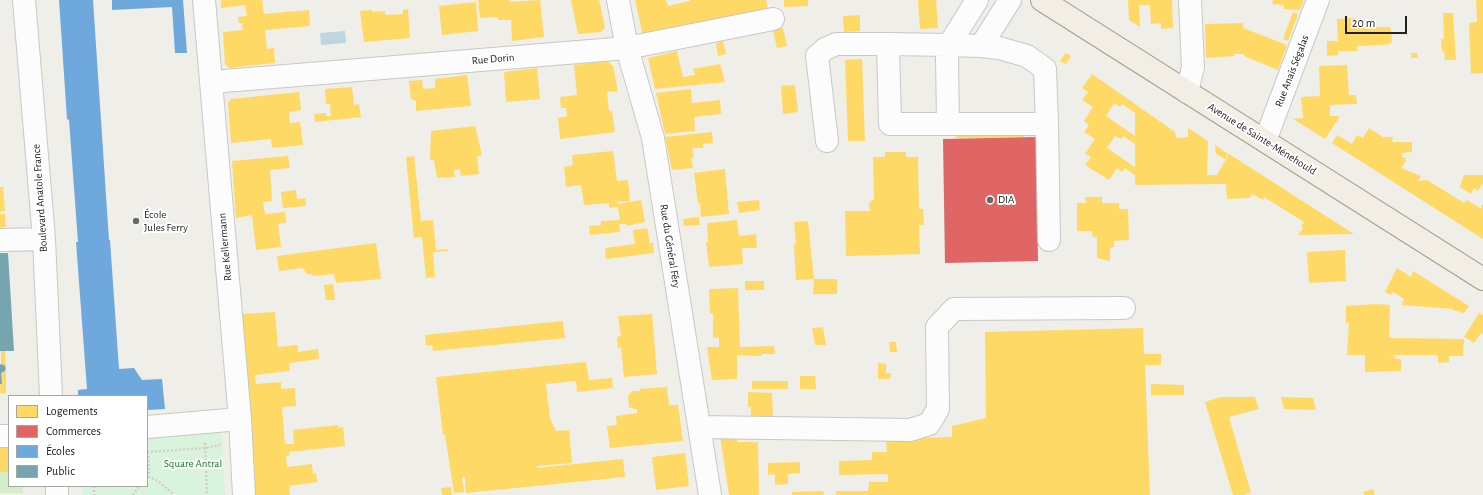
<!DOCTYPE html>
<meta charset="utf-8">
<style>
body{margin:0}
#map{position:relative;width:1483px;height:495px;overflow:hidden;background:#efeee9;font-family:"Alegreya Sans",sans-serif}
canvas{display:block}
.legend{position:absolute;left:8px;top:395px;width:140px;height:92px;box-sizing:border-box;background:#fff;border:1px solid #a6a6a6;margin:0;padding:5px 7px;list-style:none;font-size:12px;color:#212121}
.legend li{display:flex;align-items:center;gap:8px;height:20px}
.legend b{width:20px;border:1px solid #a6a6a6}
.scale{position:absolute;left:1345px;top:16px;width:62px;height:18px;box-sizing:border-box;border:2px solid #212121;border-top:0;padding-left:5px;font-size:12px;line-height:14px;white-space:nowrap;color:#212121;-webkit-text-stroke:3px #fff;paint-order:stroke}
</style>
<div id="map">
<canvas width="1483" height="495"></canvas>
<ul class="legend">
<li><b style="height:11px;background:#ffd966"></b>Logements</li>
<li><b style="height:11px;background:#e06666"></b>Commerces</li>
<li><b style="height:11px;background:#6fa8dc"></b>Écoles</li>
<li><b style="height:11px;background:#76a5af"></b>Public</li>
</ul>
<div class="scale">20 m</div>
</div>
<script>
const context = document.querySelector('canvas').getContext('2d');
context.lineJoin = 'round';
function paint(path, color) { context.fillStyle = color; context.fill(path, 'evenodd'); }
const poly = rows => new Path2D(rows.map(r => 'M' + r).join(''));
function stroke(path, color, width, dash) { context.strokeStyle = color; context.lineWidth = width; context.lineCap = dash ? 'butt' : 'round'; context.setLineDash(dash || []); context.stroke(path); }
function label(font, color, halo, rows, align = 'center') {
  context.font = font + ' "Alegreya Sans",sans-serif'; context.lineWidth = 4; context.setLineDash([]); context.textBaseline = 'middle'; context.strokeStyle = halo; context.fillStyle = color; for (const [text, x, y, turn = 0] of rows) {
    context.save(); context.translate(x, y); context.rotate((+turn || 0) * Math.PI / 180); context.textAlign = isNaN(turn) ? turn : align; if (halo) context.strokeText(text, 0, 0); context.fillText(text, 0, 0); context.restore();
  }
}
paint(poly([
 [0,472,9,472,9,486,23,486,23,493,0,493]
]), '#d7ecc9');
paint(poly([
 [222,432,225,495,83,495,82,486,147,486,147,438]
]), '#d8f4dc');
paint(poly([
 [345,31,346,43,321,45,320,33]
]), '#bed6e1');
paint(poly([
 [221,0,262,0,264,14,309,10,310,26,265,30,267,49,274,48,275,63,229,68,225,64,223,32,243,30,242,23,239,23,238,17,247,16,245,5,221,8],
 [478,0,509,0,509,2,540,0,544,37,512,41,511,20,498,20,498,17,480,18],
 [571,0,599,0,605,27,601,32,578,34],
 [635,0,666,0,668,6,690,1,690,0,766,0,768,9,643,36],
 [784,0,808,0,808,6,784,7],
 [918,0,936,0,938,28,920,29],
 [1128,0,1172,0,1173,28,1161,29,1161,23,1151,24,1150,5,1139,5,1140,27,1129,20],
 [1273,0,1304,0,1300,10,1284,9,1284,5,1272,4],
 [1476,0,1483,0,1483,73,1471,74,1469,23,1477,22],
 [476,2,478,31,442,35,439,6],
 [408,9,410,38,364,42,360,11,372,10,372,12,385,11,385,15,403,14,403,10],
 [1293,12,1298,14,1288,41,1283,39],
 [1443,13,1453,13,1456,60,1445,60,1444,51,1442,51,1441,39,1444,39],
 [860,15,860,31,844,32,843,16],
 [1356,18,1357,28,1389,27,1391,29,1392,41,1390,44,1382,45,1357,46,1357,51,1338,51,1338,55,1327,56,1327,41,1338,41,1337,19],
 [1243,23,1243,28,1287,45,1278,70,1244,56,1244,54,1234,54,1235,56,1206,58,1205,24],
 [783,28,787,46,777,48,773,30],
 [723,41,726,54,718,56,716,43],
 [677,51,683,77,695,75,693,69,720,64,725,82,655,89,648,58],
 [1066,53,1071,56,1066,64,1060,61],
 [1411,53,1417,53,1418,58,1411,58],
 [862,59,865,141,848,141,845,60],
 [607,61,613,66,618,91,607,92,609,111,612,111,615,132,560,139,558,118,567,116,566,108,561,108,560,97,577,95,574,65],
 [1347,65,1349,95,1356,95,1357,104,1330,105,1330,116,1340,116,1325,139,1293,119,1303,118,1301,97,1320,96,1319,66],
 [537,68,540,99,506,102,504,72],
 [1092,74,1175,132,1176,138,1188,137,1188,128,1208,141,1207,175,1217,175,1229,154,1354,234,1298,235,1303,228,1301,226,1304,222,1264,197,1263,200,1252,194,1249,198,1227,199,1226,184,1135,185,1135,175,1125,168,1122,172,1117,168,1109,180,1085,165,1091,157,1085,154,1095,139,1084,132,1089,125,1084,121,1093,107,1082,100,1088,92,1082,88],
 [1114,103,1120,107,1122,104,1135,113,1135,136,1106,116],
 [1115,136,1121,139,1123,136,1135,144,1135,167,1107,148],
 [467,75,471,106,416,111,416,101,411,99,409,81,422,80,423,89,435,88,435,79],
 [795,85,798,112,783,114,781,86],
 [352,87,354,105,359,104,361,117,315,122,314,114,326,113,326,116,331,116,330,104,326,104,325,89],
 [691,89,692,103,720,100,721,114,694,117,695,131,665,134,656,93],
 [299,92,301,110,289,112,290,123,300,122,303,145,272,148,271,139,231,143,228,103,231,99],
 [475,126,482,155,477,156,479,174,461,176,460,169,454,170,455,177,437,178,434,160,430,160,431,131],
 [1369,128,1383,137,1393,137,1392,142,1412,142,1412,152,1402,153,1402,157,1405,158,1406,161,1401,168,1421,176,1418,181,1427,180,1464,203,1467,200,1481,209,1482,205,1483,205,1483,239,1332,143,1337,135,1352,144,1357,135,1363,138],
 [1024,130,1024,137,956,138,955,132],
 [712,132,713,143,703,144,703,148,692,148,694,157,691,158,693,168,672,170,665,137],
 [1215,145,1228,154,1225,159,1216,154],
 [613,151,617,181,628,180,630,201,617,202,618,204,641,200,645,222,626,226,626,224,619,224,620,232,590,235,589,226,601,225,601,221,620,220,618,207,609,208,609,203,584,205,581,185,566,187,564,167,573,165,572,155],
 [885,152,906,152,906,157,918,157,919,209,923,209,924,225,919,225,920,254,846,256,845,211,870,211,869,204,872,200,874,200,873,157,885,157],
 [288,156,290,168,270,170,272,201,263,202,265,214,285,212,286,223,278,224,281,247,256,250,252,215,236,218,232,161],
 [414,156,421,221,433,220,436,250,447,249,448,251,433,252,435,277,426,278,422,237,414,238,406,157],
 [725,169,729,214,701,217,700,203,698,203,694,173],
 [1464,175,1483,175,1483,185,1482,184,1478,191,1474,188,1471,194,1460,187],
 [0,187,3,187,5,211,0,211],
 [296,190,297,199,305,198,306,206,283,208,281,192],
 [1085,197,1102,197,1102,203,1119,203,1119,209,1128,209,1129,240,1114,241,1114,247,1110,248,1110,261,1097,258,1097,237,1093,237,1092,231,1077,231,1077,203,1086,203],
 [759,200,760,210,739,213,737,202],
 [0,214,5,214,6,227,0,228],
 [699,217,700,225,684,226,683,219],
 [737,220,739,236,756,234,757,248,742,248,743,264,709,267,706,242,708,242,707,223],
 [808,221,814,279,796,280,794,245,796,244,794,222],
 [647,228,650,243,653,243,654,253,606,259,605,248,635,244,633,230],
 [376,243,381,279,336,283,334,274,312,276,312,274,307,274,304,270,303,268,279,271,277,256],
 [1345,250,1346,281,1309,283,1307,252],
 [1397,268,1411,277,1413,271,1469,306,1464,313,1453,310,1453,309,1402,305,1404,299,1393,292,1391,295,1385,292],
 [814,279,837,279,837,294,813,294],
 [745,281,764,281,764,290,745,290],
 [333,284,335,300,326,300,324,285],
 [738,288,740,347,774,346,775,354,762,354,761,356,737,355,737,379,712,380,707,347,719,347,719,337,713,338,713,314,710,313,709,289],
 [1376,304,1390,305,1389,338,1464,339,1463,356,1449,356,1449,362,1438,363,1438,355,1388,355,1395,356,1395,359,1401,359,1401,371,1365,372,1365,355,1347,355,1349,323,1346,323,1346,306],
 [275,312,278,347,298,345,298,352,318,349,319,359,289,363,290,371,255,375,256,384,281,382,281,389,295,388,296,406,282,407,285,444,294,444,293,430,338,425,338,428,343,427,345,446,289,452,290,455,286,456,287,467,312,464,313,474,316,473,317,482,289,486,290,495,254,495,242,314],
 [1479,313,1483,315,1483,334,1481,333,1474,343,1464,337],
 [652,314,657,374,624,377,621,347,618,348,617,337,621,336,618,316],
 [563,321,565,338,433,351,432,345,426,345,425,335],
 [823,327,826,345,815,345,812,328],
 [1143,328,1144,354,1161,354,1161,365,1145,365,1150,495,836,495,836,491,868,491,869,482,888,482,888,474,839,475,839,461,872,460,872,452,887,452,886,439,952,437,952,426,986,418,985,332],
 [889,342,896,342,897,352,890,352],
 [1,351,5,351,6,367,1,364],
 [586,362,589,380,612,378,613,388,577,392,576,381,546,384,550,418,556,431,569,430,572,463,537,466,537,468,623,459,625,477,466,493,465,477,462,477,464,492,454,493,445,435,443,435,436,377],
 [878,363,886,364,886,373,891,373,890,379,878,379],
 [6,371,6,393,0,393,1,373],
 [800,376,815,376,816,389,800,389],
 [752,381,788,381,788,389,752,389],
 [1151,384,1184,385,1184,395,1151,395],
 [667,387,669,405,678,405,683,441,610,448,607,426,617,425,616,416,637,413,637,409,634,409,629,407,628,396,632,391,640,391,639,389],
 [748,392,772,393,773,417,751,418,751,407,748,407],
 [1220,397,1255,397,1259,409,1229,417,1251,493,1243,495,1233,495,1205,402],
 [1281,397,1313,398,1316,410,1284,409],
 [737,435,737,442,758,442,759,495,729,495,720,436],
 [0,445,9,445,9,472,0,472],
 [685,453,689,486,656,490,652,457],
 [800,462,800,473,788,474,788,484,775,485,775,474,768,475,768,463],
 [451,487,452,495,442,495,441,488],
 [1373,489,1375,495,1364,495,1363,492],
 [823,491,824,495,792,495,792,492]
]), '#ffd966');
paint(poly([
 [1036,137,1038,261,945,263,943,139]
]), '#e06666');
paint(poly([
 [59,0,93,0,109,240,110,240,119,369,134,368,142,380,162,379,165,409,147,410,147,396,78,396,78,390,87,389,76,242,78,242,69,120,67,119],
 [112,0,183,0,187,53,175,53,172,7,112,10]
]), '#6fa8dc');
paint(poly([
 [0,253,8,253,14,351,0,351],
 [0,364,4,365,6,368,5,371,1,373,2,384,0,384]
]), '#76a5af');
const minor = poly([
 [24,0,44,239,51,396],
 [204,0,240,419,244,495],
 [618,0,627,48,653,138,710,495],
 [981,46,1010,0],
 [212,82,627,48,773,19],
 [1187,92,1193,67,1190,0],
 [948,124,890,124,888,44,949,45,981,46,999,48,1027,56,1045,69,1047,124,948,124,947,58,949,45,977,0],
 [1047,124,1049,240],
 [827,141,817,56,825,49,836,44,888,44],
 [1265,141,1318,0],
 [0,240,44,239],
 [147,427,240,419],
 [699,427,910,430,929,424,938,409,937,327,954,309,1124,308],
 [0,436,9,436],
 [57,486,57,495]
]);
const major = poly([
 [1042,0,1483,279]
]);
stroke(minor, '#c8c8c5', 24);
stroke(major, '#a69f85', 24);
stroke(poly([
 [205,443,207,495],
 [147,452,206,448,220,445],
 [148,452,149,477,158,481,172,493,173,495],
 [94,486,94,495],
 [133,495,139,486]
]), '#d7ccc8', 2.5, [2, 2]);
stroke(minor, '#fdfcfc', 22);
stroke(major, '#f2eee6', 22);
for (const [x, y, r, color] of [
 [990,200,4,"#696967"],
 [136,221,4,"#696967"]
]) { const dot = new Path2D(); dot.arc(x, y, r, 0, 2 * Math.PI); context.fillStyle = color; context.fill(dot); stroke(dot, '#fff', 1.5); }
label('11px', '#212121', '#fff', [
 ["Rue Dorin",493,59,-5],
 ["Rue Anaïs Ségalas",1292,71,-69],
 ["Avenue de Sainte-Ménehould",1262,139,32],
 ["Boulevard Anatole France",40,198,-94],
 ["Rue du Général Féry",670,246,81],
 ["Rue Kellermann",225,247,-95]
]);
label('11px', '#212121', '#fff', [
 ["DIA",998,200],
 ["École",144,215],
 ["Jules Ferry",144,228]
], 'left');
label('11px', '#0d8025', '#fff', [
 ["Square Antral",193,464]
]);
</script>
